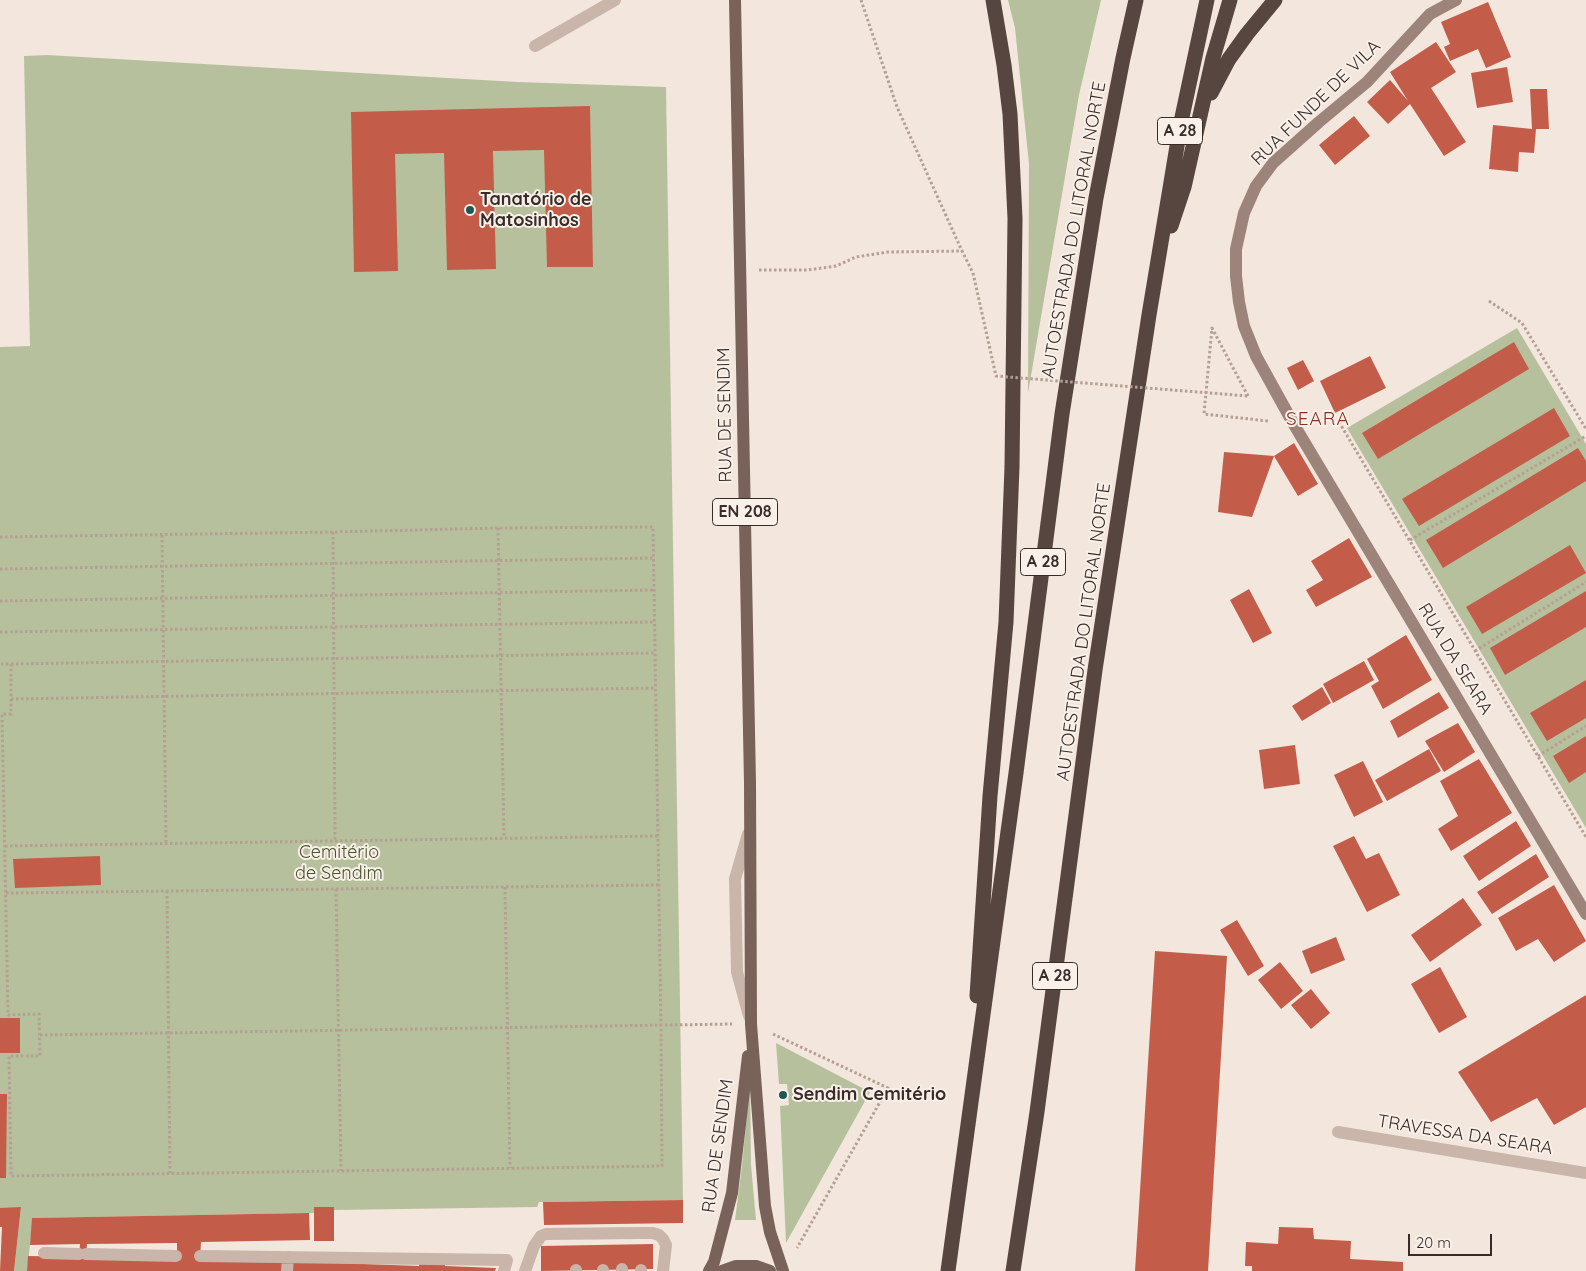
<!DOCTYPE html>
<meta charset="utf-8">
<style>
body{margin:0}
#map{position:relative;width:1586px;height:1271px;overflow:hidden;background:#f2e6dd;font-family:Quicksand,sans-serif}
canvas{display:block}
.scale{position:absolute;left:1408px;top:1234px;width:84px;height:22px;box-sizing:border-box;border:2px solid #372c28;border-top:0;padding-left:6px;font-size:15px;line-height:18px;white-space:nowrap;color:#372c28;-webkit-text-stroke:4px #f9f0e9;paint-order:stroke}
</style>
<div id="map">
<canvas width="1586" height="1271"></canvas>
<div class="scale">20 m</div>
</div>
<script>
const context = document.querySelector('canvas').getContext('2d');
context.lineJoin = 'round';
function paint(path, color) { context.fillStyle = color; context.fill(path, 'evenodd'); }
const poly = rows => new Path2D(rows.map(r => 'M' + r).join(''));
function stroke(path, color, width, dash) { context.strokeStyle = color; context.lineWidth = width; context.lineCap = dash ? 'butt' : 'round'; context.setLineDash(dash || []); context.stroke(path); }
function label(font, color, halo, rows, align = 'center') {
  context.font = font + ' Quicksand,sans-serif'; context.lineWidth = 4; context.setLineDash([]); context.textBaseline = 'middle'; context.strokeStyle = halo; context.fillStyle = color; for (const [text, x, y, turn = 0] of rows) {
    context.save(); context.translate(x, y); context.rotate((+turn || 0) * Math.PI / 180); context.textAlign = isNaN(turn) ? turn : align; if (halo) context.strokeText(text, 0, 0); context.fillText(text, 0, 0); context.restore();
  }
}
paint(poly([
 [1008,0,1101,0,1079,95,1028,393,1029,164,1015,28],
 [47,55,517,82,666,87,683,1200,539,1202,537,1207,334,1210,334,1207,314,1207,314,1213,33,1218,27,1271,14,1271,21,1208,0,1208,0,347,30,346,24,56],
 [1517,328,1586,444,1586,828,1347,428],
 [776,1043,870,1092,786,1243,780,1106,789,1105,787,1084,779,1084],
 [750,1081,751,1165,756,1220,735,1220,742,1166]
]), '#b7c09d');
paint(poly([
 [1488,2,1511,57,1486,68,1478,49,1450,61,1444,47,1450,44,1441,22],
 [1436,42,1456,72,1431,88,1466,142,1444,156,1410,104,1388,124,1367,102,1390,80,1408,101,1390,72],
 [1507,67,1513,102,1477,108,1471,73],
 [1530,89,1547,89,1549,129,1536,129,1534,153,1519,152,1518,172,1489,169,1493,125,1532,129],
 [590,106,593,267,547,267,544,150,493,151,496,269,447,270,444,153,395,154,398,271,354,272,351,112],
 [1354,116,1370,136,1335,165,1319,145],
 [1514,342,1529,369,1378,459,1362,433],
 [1370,356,1386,388,1335,413,1320,381],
 [1303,360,1314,381,1298,390,1287,368],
 [1554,408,1570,436,1419,526,1402,499],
 [1294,443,1318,484,1298,496,1274,456],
 [1578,448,1586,461,1586,481,1443,568,1426,540],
 [1224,452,1274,456,1252,517,1218,512],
 [1349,538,1372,577,1316,607,1306,590,1323,580,1311,561],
 [1570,545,1586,573,1482,634,1466,607],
 [1249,589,1272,633,1253,643,1230,600],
 [1586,591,1586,627,1505,675,1490,648],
 [1406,635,1432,680,1383,709,1371,686,1379,681,1367,659],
 [1364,661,1374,680,1333,703,1323,684],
 [1586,680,1586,718,1547,741,1530,713],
 [1322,687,1331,703,1302,721,1292,706],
 [1439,692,1449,708,1398,738,1390,721],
 [1458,723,1475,752,1444,772,1425,741],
 [1586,736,1586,772,1569,783,1553,756],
 [1295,745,1300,784,1264,789,1259,750],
 [1429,749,1441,771,1387,801,1375,780],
 [1479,759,1512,813,1451,851,1438,829,1458,816,1440,781],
 [1363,761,1383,802,1354,817,1334,775],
 [1516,821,1531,846,1479,881,1463,856],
 [1354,836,1366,859,1379,853,1400,895,1367,912,1333,846],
 [1536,854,1549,877,1492,914,1477,892],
 [100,856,101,885,15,888,13,859],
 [1554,885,1586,941,1554,962,1538,939,1516,951,1498,918],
 [1463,898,1482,925,1430,962,1411,935],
 [1237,920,1264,966,1248,976,1220,930],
 [1336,937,1345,960,1311,974,1302,951],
 [1155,951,1227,956,1208,1271,1135,1271],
 [1280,962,1303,991,1281,1009,1258,980],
 [1440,967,1467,1017,1439,1033,1411,984],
 [1311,989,1330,1013,1311,1029,1291,1005],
 [1586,995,1586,1107,1554,1125,1537,1098,1491,1122,1458,1072],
 [0,1018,20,1018,20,1053,0,1053],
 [0,1094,7,1094,6,1178,0,1178],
 [683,1200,683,1223,544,1225,543,1202],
 [21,1207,14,1271,0,1271,2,1227,0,1227,0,1208],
 [314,1207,334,1207,334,1241,314,1241],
 [309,1213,310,1240,201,1242,200,1258,419,1266,419,1253,445,1255,445,1266,496,1268,495,1271,27,1271,28,1256,79,1257,80,1244,30,1245,32,1218],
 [177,1243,177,1260,86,1257,87,1244],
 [1279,1227,1313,1228,1314,1239,1351,1241,1350,1259,1403,1262,1403,1271,1252,1271,1252,1266,1245,1266,1246,1242,1278,1244],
 [653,1244,653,1269,541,1271,541,1246]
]), '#c35d49');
stroke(poly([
 [861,0,897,107,962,251],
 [759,270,808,270,836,266,856,257,888,252,962,251,973,273],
 [1489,301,1522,323,1586,429],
 [1248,396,1212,328,1204,414,1268,421],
 [1339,422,1586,837],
 [498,528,504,838],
 [333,532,335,841],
 [162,535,166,844],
 [0,537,333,532,498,528,653,527,661,1026,662,1166,11,1176,9,1056,40,1056,39,1014,8,1015,2,714,11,714,11,664,0,664],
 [1410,540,1586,436],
 [0,569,653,558],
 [0,601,654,590],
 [0,632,654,622],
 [1475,651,1586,582],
 [11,664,655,653],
 [11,699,656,688],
 [1538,756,1586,726],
 [5,846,658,836],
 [505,887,510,1168],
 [336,889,341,1171],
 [167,891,170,1173],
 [6,893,659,885],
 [773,1034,888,1088,797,1248],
 [40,1035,732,1024]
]), '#b59f93', 3, [2.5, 2.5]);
stroke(poly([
 [44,1253,79,1254],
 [86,1254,176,1256],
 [200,1256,507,1260,504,1271],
 [622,1269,622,1271],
 [287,1271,288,1257],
 [525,1271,534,1246,541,1236,546,1234,640,1233,653,1233,659,1235,663,1239,666,1245,663,1271],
 [576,1271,576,1270],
 [603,1271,603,1270],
 [641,1271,641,1270]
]), '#c9b5a9', 12);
stroke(poly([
 [535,46,615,0],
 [748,834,735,879,737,972,749,1016],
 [1338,1132,1586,1173]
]), '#c9b5a9', 12);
stroke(poly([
 [1456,0,1430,14,1367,82,1319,122,1273,163,1256,186,1244,213,1236,249,1236,276,1239,302,1244,326,1256,356,1293,423,1586,914]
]), '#9d847a', 12);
stroke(poly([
 [735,0,750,783,751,1024,765,1206,770,1232,783,1271],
 [709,1271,714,1262,732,1193,748,1056],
 [722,1271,736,1266,756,1266,770,1271]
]), '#78625a', 12);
stroke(poly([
 [1211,93,1229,59,1247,34,1275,0],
 [1171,226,1184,187,1213,58,1230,0],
 [977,996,990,796,1006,622,1012,467,1015,218,1010,114,1004,65,993,0],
 [948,1271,1016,773,1062,414,1096,198,1123,58,1136,0],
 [1013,1271,1037,1112,1095,670,1149,315,1181,122,1207,0]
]), '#574540', 15);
stroke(poly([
 [973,273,996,376,1248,396]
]), '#b59f93', 3, [2.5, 2.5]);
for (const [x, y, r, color] of [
 [470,210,5,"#1f5756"],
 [783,1095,5,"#1f5756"]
]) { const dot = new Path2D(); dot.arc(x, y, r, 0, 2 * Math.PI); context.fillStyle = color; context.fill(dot); stroke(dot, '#f9f0e9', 2); }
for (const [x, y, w] of [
 [1180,131,45],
 [745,512,65],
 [1043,562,45],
 [1055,976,45]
]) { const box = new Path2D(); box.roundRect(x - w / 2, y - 13.5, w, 27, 4); context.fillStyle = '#f9f0e9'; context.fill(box); stroke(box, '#372c28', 1); }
label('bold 16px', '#372c28', null, [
 ["A 28",1180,131],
 ["EN 208",745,512],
 ["A 28",1043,562],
 ["A 28",1055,976]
]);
label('18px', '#372c28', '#f9f0e9', [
 ["RUA FUNDE DE VILA",1316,103,-44],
 ["AUTOESTRADA DO LITORAL NORTE",1074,230,-80],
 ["RUA DE SENDIM",725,415,-91],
 ["AUTOESTRADA DO LITORAL NORTE",1084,632,-82],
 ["RUA DA SEARA",1455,659,59],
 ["TRAVESSA DA SEARA",1465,1135,9],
 ["RUA DE SENDIM",718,1146,-82]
]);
label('bold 18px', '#372c28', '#f9f0e9', [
 ["Tanatório de",480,200],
 ["Matosinhos",480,221],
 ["Sendim Cemitério",793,1095]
], 'left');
label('18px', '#49542d', '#f9f0e9', [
 ["Cemitério",339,853],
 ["de Sendim",339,874]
]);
context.letterSpacing = '1px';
label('19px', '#843323', '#f9f0e9', [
 ["SEARA",1318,419]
]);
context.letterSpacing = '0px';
</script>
